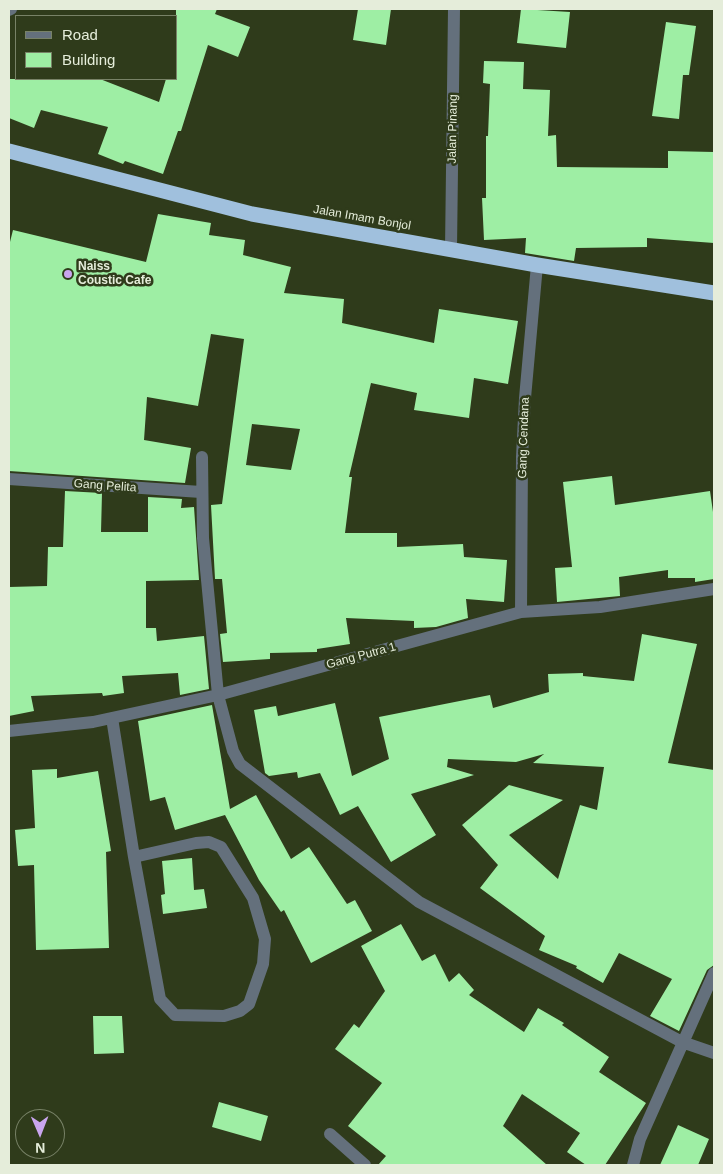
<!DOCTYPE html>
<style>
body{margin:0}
#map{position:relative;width:723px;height:1174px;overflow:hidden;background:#2f3b1b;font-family:Helvetica,sans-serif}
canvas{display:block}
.frame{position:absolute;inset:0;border:10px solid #e5edda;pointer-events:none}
.legend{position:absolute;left:15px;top:15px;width:162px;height:65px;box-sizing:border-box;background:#2f3b1b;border:1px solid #788267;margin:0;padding:6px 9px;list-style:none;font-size:15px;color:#e5edda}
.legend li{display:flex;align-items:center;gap:10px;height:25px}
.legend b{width:25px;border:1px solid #788267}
.north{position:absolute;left:15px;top:1109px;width:50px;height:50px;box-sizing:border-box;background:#2f3b1b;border:1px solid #788267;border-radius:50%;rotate:179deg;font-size:14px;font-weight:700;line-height:20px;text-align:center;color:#e5edda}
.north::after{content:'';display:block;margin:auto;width:18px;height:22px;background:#c9a5ee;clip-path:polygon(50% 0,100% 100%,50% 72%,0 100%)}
</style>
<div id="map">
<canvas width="723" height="1174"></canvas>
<div class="frame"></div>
<ul class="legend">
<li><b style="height:6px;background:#64707c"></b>Road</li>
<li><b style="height:14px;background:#9eeea4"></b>Building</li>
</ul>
<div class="north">N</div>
</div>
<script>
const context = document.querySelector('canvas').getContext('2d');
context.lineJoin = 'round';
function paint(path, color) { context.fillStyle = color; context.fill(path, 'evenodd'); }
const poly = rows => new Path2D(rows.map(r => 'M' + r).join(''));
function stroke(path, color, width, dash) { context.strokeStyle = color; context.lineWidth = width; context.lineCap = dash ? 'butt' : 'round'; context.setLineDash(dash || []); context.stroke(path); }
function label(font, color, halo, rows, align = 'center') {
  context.font = font + ' Helvetica,sans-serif'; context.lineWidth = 5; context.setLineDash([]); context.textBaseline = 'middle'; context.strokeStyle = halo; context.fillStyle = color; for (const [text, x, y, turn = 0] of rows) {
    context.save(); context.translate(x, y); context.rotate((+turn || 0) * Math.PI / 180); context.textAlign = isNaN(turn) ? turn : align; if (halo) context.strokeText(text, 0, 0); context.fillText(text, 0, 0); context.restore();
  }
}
paint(poly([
 [176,9,217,9,215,14,250,27,238,57,208,45,181,131,178,131,163,174,125,161,123,164,98,154,108,127,41,110,34,128,9,118,9,79,100,79,159,102,166,79,176,79],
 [358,9,391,9,386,45,353,40],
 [521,9,570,12,566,48,517,43],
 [666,22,696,26,689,75,683,75,679,119,652,116],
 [484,61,524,62,523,89,550,90,548,136,556,135,557,167,668,168,668,151,714,152,714,243,647,238,647,247,576,248,574,261,525,253,526,238,484,240,482,198,486,198,486,136,488,136,490,84,483,83],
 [158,214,211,223,209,235,245,240,243,255,291,267,284,293,344,299,342,323,434,343,439,309,518,321,508,384,474,378,469,418,414,410,417,393,371,383,349,477,352,477,345,533,397,533,397,547,463,544,464,557,507,560,504,602,466,599,468,618,436,627,414,628,414,621,346,618,350,644,317,649,317,652,270,653,270,659,223,662,220,634,227,633,222,579,215,579,211,505,222,504,244,339,211,334,198,406,147,397,144,440,191,448,185,483,9,471,9,246,13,230,146,262],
 [252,424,300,429,291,470,246,465],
 [612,476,615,505,710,491,714,519,714,579,695,582,695,578,668,578,668,570,619,577,620,596,557,602,555,568,572,567,563,482],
 [65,491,102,493,101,532,148,532,148,497,182,499,181,508,194,507,199,580,146,581,146,628,156,628,157,641,204,636,209,689,180,695,178,673,122,676,124,693,103,696,102,693,31,696,34,711,9,716,9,587,47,586,48,547,63,547],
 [642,634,697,644,668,763,714,770,714,965,707,970,679,1031,650,1016,672,979,619,953,603,983,576,968,577,966,539,950,545,936,480,888,498,865,462,825,509,785,563,800,509,835,558,879,580,805,597,810,604,767,533,763,544,754,516,762,448,759,447,767,474,775,411,794,436,835,391,862,358,806,340,815,320,773,298,778,297,772,269,776,265,773,254,710,276,706,278,716,335,703,352,776,389,759,379,717,490,695,493,708,549,692,548,674,583,673,583,676,634,681],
 [212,705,230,809,256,795,291,859,309,847,347,904,355,900,372,931,311,963,284,910,281,912,259,880,225,815,175,830,165,797,150,801,138,721],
 [57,769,57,778,98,771,111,851,106,852,109,948,36,950,34,865,18,866,15,830,35,828,32,770],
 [192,858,194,890,204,889,207,908,163,914,161,895,165,894,162,861],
 [401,924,422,961,435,954,449,982,459,973,474,990,469,995,524,1032,538,1008,564,1023,562,1025,609,1057,599,1072,646,1103,605,1165,586,1165,567,1152,580,1133,522,1094,503,1126,547,1165,378,1165,386,1156,348,1126,382,1083,335,1049,354,1024,359,1028,385,991,361,946],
 [93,1016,122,1016,124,1053,94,1054],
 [219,1102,268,1116,261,1141,212,1127],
 [678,1125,709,1139,698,1165,660,1165]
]), '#9eeea4');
stroke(poly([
 [9,10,11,9],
 [451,249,454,9],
 [202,457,203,538,218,695,233,751,240,764,419,902,682,1042,714,1053],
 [9,479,201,492],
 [521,612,522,457,525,398,537,265],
 [112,718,134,857,160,999,175,1015,224,1016,240,1011,249,1004,263,964,265,939,253,898,221,847,209,842,196,843,134,857],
 [9,731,93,722,218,695,521,612,600,607,714,589],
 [330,1134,365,1165],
 [633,1165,640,1139,714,973]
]), '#64707c', 12);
stroke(poly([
 [9,151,252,214,537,265,714,293]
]), '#a0c0dd', 15);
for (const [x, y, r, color] of [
 [68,274,5,"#c9a5ee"]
]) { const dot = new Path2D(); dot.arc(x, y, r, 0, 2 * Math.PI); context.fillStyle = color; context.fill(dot); stroke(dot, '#2f3b1b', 2); }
label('12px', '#e5edda', '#2f3b1b', [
 ["Jalan Pinang",453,129,-89],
 ["Jalan Imam Bonjol",362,218,10],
 ["Gang Cendana",524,438,-88],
 ["Gang Pelita",105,486,4],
 ["Gang Putra 1",361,656,-15]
]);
label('bold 12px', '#e5edda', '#2f3b1b', [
 ["Naiss",78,267],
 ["Coustic Cafe",78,281]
], 'left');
</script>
